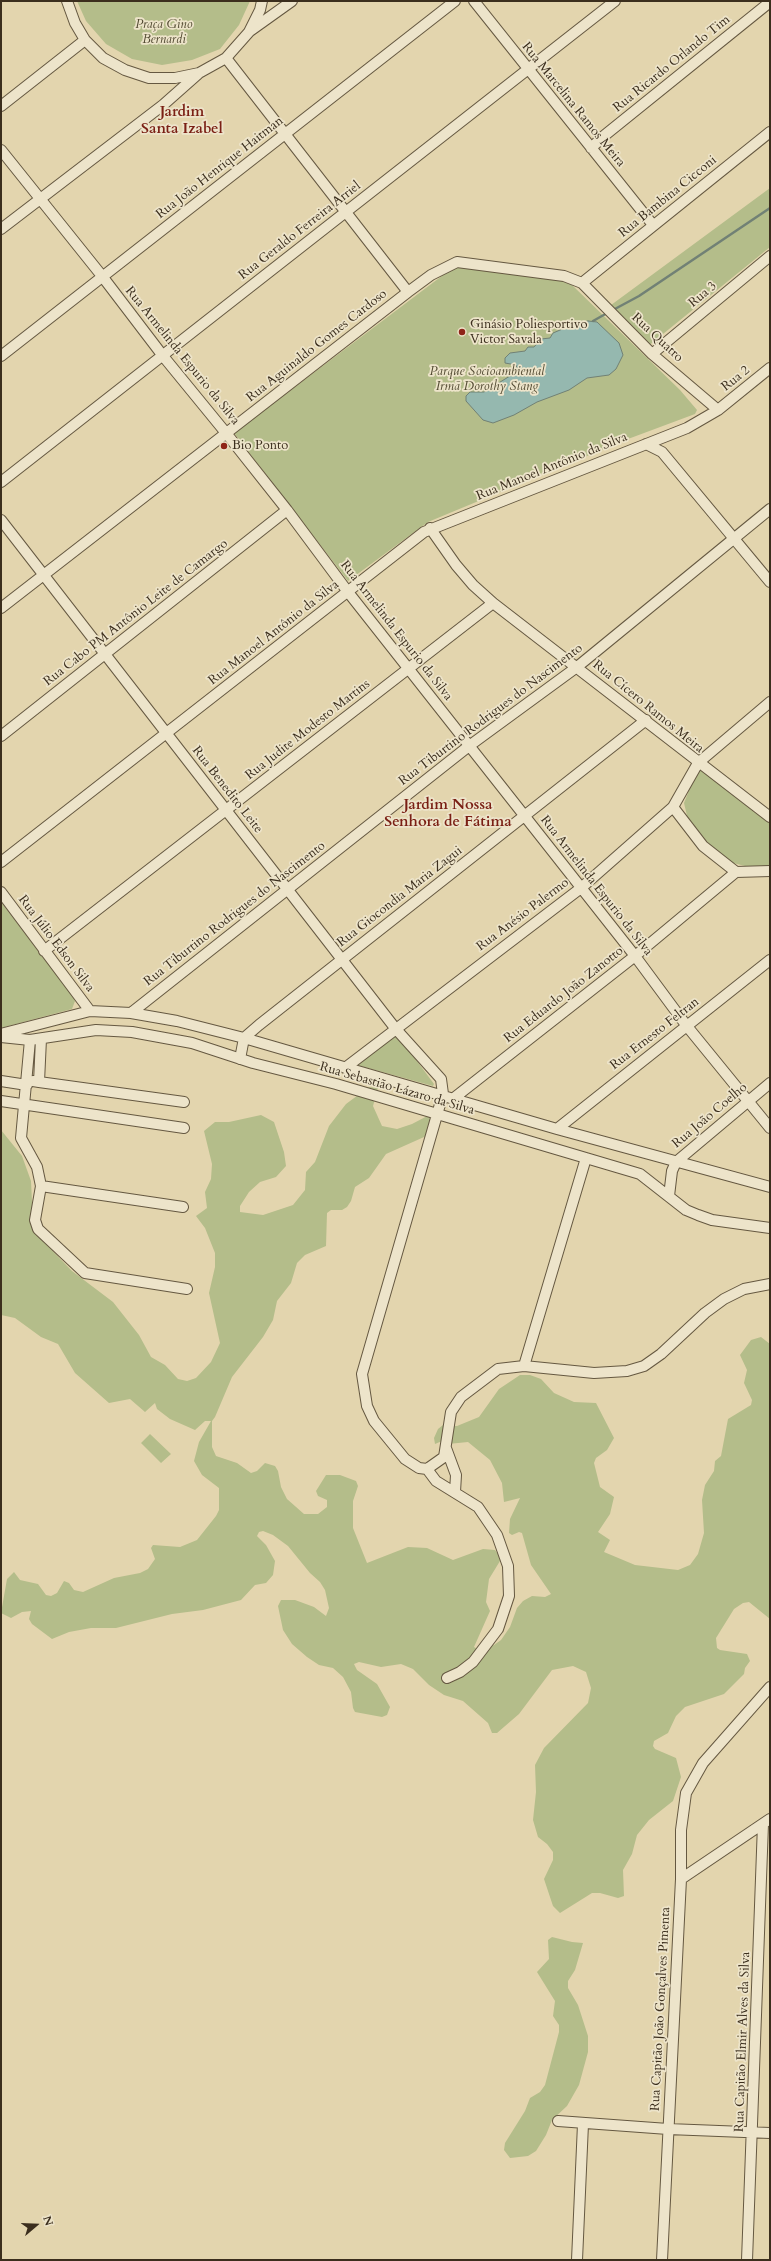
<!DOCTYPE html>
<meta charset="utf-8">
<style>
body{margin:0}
#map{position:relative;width:771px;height:2261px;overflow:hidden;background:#e3d5ae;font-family:Cardo,serif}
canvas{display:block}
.frame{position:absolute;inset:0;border:2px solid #3b2e1d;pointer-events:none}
.north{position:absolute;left:16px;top:2205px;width:40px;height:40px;-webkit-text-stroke:3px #ede4ca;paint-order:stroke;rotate:71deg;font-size:11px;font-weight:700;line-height:16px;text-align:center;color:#3b2e1d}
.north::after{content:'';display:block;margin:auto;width:14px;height:18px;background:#3b2e1d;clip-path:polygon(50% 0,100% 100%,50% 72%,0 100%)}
</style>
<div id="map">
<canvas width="771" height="2261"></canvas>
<div class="frame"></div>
<div class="north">N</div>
</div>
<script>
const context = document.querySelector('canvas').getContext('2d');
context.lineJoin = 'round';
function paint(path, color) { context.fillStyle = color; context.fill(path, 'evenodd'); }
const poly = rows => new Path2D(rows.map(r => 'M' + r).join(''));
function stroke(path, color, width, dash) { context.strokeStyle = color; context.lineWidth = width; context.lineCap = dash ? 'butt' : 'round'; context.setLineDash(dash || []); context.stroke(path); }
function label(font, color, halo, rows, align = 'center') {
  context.font = font + ' Cardo,serif'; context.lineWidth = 3.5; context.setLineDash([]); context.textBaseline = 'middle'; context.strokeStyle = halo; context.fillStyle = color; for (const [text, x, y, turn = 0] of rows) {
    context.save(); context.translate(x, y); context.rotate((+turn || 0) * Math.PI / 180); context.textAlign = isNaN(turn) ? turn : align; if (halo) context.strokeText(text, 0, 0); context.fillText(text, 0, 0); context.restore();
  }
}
paint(poly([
 [77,1,250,1,239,25,220,49,192,60,162,65,132,59,106,44,86,21],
 [770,188,770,247,647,347,607,308],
 [459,263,559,280,572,285,680,390,697,410,695,414,628,439,428,522,348,581,234,433],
 [700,770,704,770,770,822,770,867,749,867,733,863,713,851,688,820,684,803,696,773],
 [1,902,73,997,75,1001,72,1009,1,1028],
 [397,1034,434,1084,433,1086,357,1065],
 [369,1087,378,1088,373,1106,382,1126,397,1129,412,1124,433,1113,433,1133,386,1154,369,1178,355,1187,351,1201,347,1207,342,1210,331,1210,327,1213,326,1246,305,1255,297,1263,291,1283,277,1301,273,1320,263,1337,232,1377,215,1417,212,1421,212,1447,216,1456,237,1463,251,1473,257,1471,265,1463,275,1466,278,1471,281,1487,287,1499,304,1514,318,1514,327,1507,327,1500,318,1496,316,1491,326,1475,340,1475,356,1481,358,1486,353,1501,353,1528,367,1563,408,1547,427,1548,453,1560,483,1549,495,1550,499,1555,500,1561,489,1579,486,1602,490,1611,474,1647,479,1650,494,1645,501,1640,510,1627,517,1608,523,1601,532,1596,545,1597,551,1594,531,1565,522,1533,519,1532,512,1535,509,1533,510,1519,520,1498,504,1502,502,1483,490,1460,468,1442,448,1444,442,1441,435,1444,434,1438,438,1429,443,1425,457,1426,479,1417,499,1389,520,1375,530,1375,541,1379,554,1393,574,1402,596,1403,614,1438,607,1450,596,1458,594,1463,600,1487,614,1497,610,1514,598,1532,610,1540,604,1552,635,1565,678,1570,690,1565,698,1554,704,1533,702,1500,705,1485,714,1471,715,1461,721,1456,728,1419,751,1405,752,1400,744,1383,747,1370,740,1355,751,1340,761,1337,770,1344,770,1619,749,1602,743,1603,734,1609,716,1638,717,1648,720,1650,747,1654,750,1661,745,1668,744,1674,724,1694,685,1707,676,1716,668,1733,654,1741,653,1746,655,1749,676,1758,681,1777,673,1801,649,1820,637,1835,632,1854,623,1870,624,1896,618,1898,600,1893,592,1893,560,1913,553,1906,544,1879,553,1860,553,1852,547,1844,538,1837,533,1820,536,1792,535,1765,544,1748,588,1703,591,1688,586,1672,573,1666,552,1670,519,1714,497,1733,492,1733,488,1723,463,1701,444,1695,429,1685,413,1669,401,1664,381,1667,359,1662,354,1664,357,1670,377,1684,390,1707,387,1715,382,1717,355,1712,353,1708,351,1692,343,1677,333,1668,319,1665,307,1657,292,1644,283,1630,278,1606,281,1600,295,1600,314,1607,326,1616,329,1608,325,1590,320,1582,310,1573,288,1546,273,1535,263,1531,259,1532,257,1536,266,1545,275,1561,273,1575,266,1583,255,1585,241,1600,203,1610,172,1614,116,1628,91,1628,69,1632,52,1639,32,1624,29,1619,31,1611,22,1612,11,1618,1,1613,7,1579,14,1572,20,1580,38,1584,46,1595,51,1596,57,1593,64,1581,69,1583,74,1590,83,1592,114,1578,140,1573,148,1569,155,1559,151,1548,153,1545,180,1547,197,1540,216,1516,219,1510,219,1488,202,1475,194,1461,199,1442,211,1421,205,1421,195,1430,170,1419,157,1409,155,1403,145,1412,130,1399,109,1403,75,1373,58,1344,41,1337,15,1318,1,1315,1,1130,22,1156,31,1181,33,1222,41,1239,72,1271,113,1302,139,1335,151,1357,165,1365,178,1379,187,1381,196,1378,211,1362,220,1343,209,1293,215,1267,215,1253,205,1228,196,1216,207,1208,205,1192,211,1179,212,1164,204,1131,215,1122,229,1122,261,1115,274,1122,284,1152,286,1166,276,1177,260,1182,249,1192,240,1206,240,1212,263,1215,293,1205,305,1190,306,1172,315,1162,329,1126,346,1104],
 [150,1434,171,1454,161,1463,141,1443],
 [552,1937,572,1942,583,1943,575,1970,568,1981,568,1988,578,2005,588,2036,588,2052,579,2085,567,2106,552,2120,546,2135,536,2151,528,2156,510,2158,504,2150,505,2143,525,2111,530,2098,540,2092,545,2085,559,2032,559,2025,553,2016,555,2001,537,1972,549,1959,548,1940]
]), '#b4bd8a');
const water = poly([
 [588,321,597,322,619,343,623,355,616,369,609,375,587,378,569,390,537,402,514,415,493,423,483,420,466,401,466,396,470,392,484,392,518,371,516,365,505,363,505,358,510,353,525,351,528,347,534,347,541,339,550,338,553,333,572,325,588,321]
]);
paint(water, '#95b8af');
stroke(water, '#718175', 1);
stroke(poly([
 [613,310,639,296,770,208],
 [593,321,609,312]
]), '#718175', 2.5);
const minor = poly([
 [67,1,75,23,85,40,103,58,125,70,149,78,175,78,199,73,226,58,249,32,260,10,262,1],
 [474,1,653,225],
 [250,31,292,1],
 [226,58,408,292],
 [1,106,85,40],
 [591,148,605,135,770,2],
 [1,150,102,276,163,356,226,433,287,510,348,592,635,956,686,1025,770,1128],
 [1,229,163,105,198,74],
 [582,283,770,132],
 [652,354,770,256],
 [1,356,455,1],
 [646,444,662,452,770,582],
 [1,482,615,1],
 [1,520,395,1028,441,1079,443,1094,362,1374,367,1406,374,1421,405,1459,419,1468,427,1469,444,1457,451,1412,461,1397,498,1369,524,1366,594,1373,627,1371,644,1366,661,1354,705,1313,724,1299,744,1289,770,1284],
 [430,528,456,565,473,585,493,603,770,817],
 [1,608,408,292,431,275,457,262,564,276,582,283,652,354,718,410],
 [1,736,287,510],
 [673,807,703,846,736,872],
 [1,862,424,532,687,428,718,410,770,368],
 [1,892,90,1011],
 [44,951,493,603],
 [131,1013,469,746,577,667,770,509],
 [1,1034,90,1011,131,1013,177,1021,244,1038,557,1129,770,1187],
 [1,1037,30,1040,96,1030,132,1032,192,1043,253,1063,336,1084,640,1174,686,1210,698,1215,712,1220,770,1228],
 [30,1040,21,1138,37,1167,41,1186,35,1220,38,1229,85,1273,187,1289],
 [240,1059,244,1038,259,1025,646,720],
 [345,1068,581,888,673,807,698,763,770,702],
 [1,1081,27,1085],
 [33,1081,39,1082,41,1039],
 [39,1082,184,1102],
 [454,1098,635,956,736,872,770,871],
 [1,1101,184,1128],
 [557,1129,770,960],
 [41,1186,183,1207],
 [669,1196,672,1171,676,1162,770,1083],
 [524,1366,586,1158],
 [446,1448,456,1475,455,1492],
 [427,1469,436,1481,478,1507,497,1535,508,1566,509,1596,498,1629,473,1662,460,1672,447,1678],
 [681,1879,770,1819],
 [558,2121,668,2129,770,2133],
 [577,2260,583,2124],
 [662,2260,681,1879,681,1830,686,1793,703,1763,770,1687],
 [747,2260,763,1824]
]);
stroke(minor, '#655841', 12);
stroke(minor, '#ede4ca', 10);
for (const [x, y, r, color] of [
 [462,332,4,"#8f2418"],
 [224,446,4,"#8f2418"]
]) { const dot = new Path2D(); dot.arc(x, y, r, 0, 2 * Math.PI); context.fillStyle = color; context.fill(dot); stroke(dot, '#ede4ca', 1.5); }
label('italic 13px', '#534b33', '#ede4ca', [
 ["Praça Gino",164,25],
 ["Bernardi",164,40],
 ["Parque Socioambiental",487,372],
 ["Irmã Dorothy Stang",487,387]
]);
label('13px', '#3b2e1d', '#ede4ca', [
 ["Rua Ricardo Orlando Tim",672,64,-39],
 ["Rua Marcelina Ramos Meira",573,105,51],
 ["Rua João Henrique Haitman",220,168,-38],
 ["Rua Bambina Cicconi",668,197,-39],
 ["Rua Geraldo Ferreira Arriel",300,231,-38],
 ["Rua 3",703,295,-40],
 ["Rua Quatro",657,338,43],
 ["Rua Aguinaldo Gomes Cardoso",317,346,-38],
 ["Rua Armelinda Espurio da Silva",182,356,51],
 ["Rua 2",736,379,-39],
 ["Rua Manoel Antônio da Silva",552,467,-22],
 ["Rua Cabo PM Antônio Leite de Camargo",136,613,-38],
 ["Rua Armelinda Espurio da Silva",396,631,52],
 ["Rua Manoel Antônio da Silva",274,633,-38],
 ["Rua Cícero Ramos Meira",648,707,39],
 ["Rua Tiburtino Rodrigues do Nascimento",491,715,-37],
 ["Rua Judite Modesto Martins",308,730,-38],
 ["Rua Benedito Leite",227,790,52],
 ["Rua Armelinda Espurio da Silva",596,886,52],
 ["Rua Giocondia Maria Zagui",400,897,-38],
 ["Rua Tiburtino Rodrigues do Nascimento",235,914,-38],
 ["Rua Anésio Palermo",523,915,-37],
 ["Rua Júlio Edson Silva",56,944,53],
 ["Rua Eduardo João Zanotto",564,995,-38],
 ["Rua Ernesto Feltran",655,1034,-38],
 ["Rua Sebastião Lázaro da Silva",397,1089,16],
 ["Rua João Coelho",710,1116,-40],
 ["Rua Capitão João Gonçalves Pimenta",661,2009,-87],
 ["Rua Capitão Elmir Alves da Silva",743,2042,-88]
]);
label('13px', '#3b2e1d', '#ede4ca', [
 ["Ginásio Poliesportivo",470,325],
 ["Victor Savala",470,340],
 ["Bio Ponto",232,446]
], 'left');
label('bold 15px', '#7a1f14', '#ede4ca', [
 ["Jardim",182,113],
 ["Santa Izabel",182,130],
 ["Jardim Nossa",448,806],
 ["Senhora de Fátima",448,823]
]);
</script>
